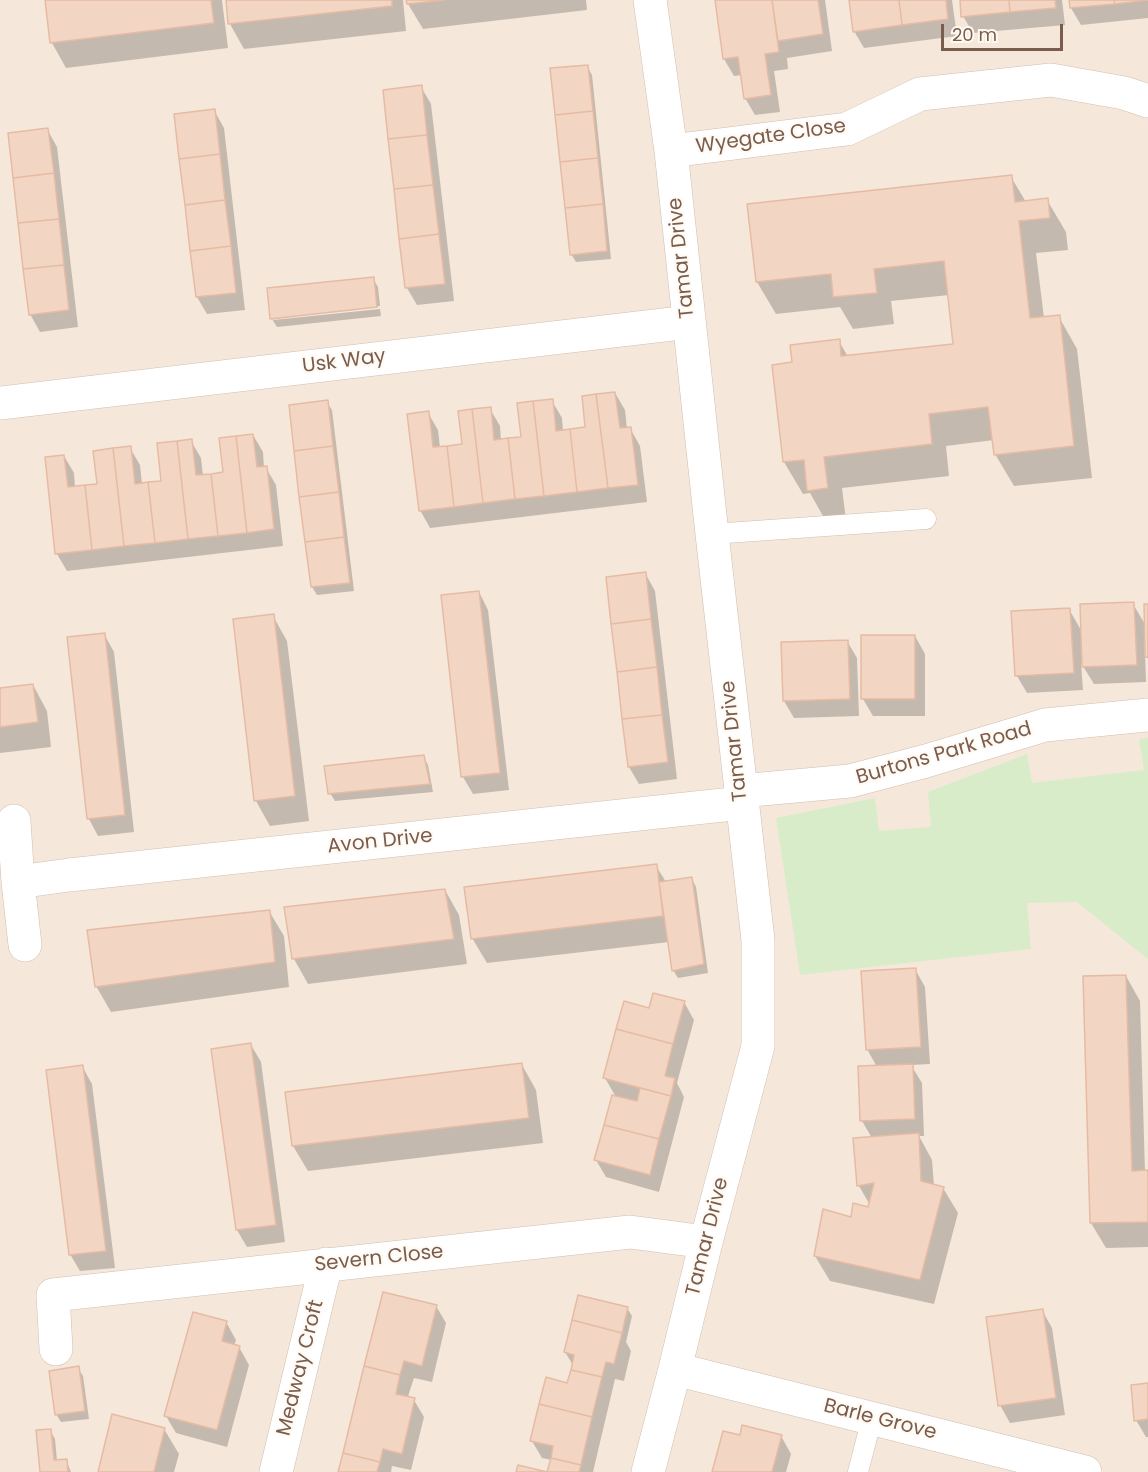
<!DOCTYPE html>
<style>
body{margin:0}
#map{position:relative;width:1148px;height:1472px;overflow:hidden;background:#fdf6ec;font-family:Poppins,sans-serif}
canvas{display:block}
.scale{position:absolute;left:941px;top:24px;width:122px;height:27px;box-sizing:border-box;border:3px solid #7a5c4d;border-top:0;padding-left:8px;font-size:18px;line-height:21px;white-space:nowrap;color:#7a5c4d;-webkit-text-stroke:4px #fffaf3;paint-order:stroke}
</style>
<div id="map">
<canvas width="1148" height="1472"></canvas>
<div class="scale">20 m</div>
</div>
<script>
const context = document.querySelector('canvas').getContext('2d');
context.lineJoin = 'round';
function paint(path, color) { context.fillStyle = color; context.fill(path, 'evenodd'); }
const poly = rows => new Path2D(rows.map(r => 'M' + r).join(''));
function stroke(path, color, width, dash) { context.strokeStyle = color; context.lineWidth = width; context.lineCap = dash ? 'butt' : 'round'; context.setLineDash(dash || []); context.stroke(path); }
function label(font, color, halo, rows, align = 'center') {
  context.font = font + ' Poppins,sans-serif'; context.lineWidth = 4.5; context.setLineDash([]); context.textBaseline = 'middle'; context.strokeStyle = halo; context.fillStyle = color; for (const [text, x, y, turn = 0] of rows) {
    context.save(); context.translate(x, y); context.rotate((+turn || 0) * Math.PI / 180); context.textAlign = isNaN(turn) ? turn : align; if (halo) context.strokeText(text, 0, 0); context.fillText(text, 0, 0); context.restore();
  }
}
paint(poly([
 [0,0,1148,0,1148,1472,0,1472]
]), '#f5e8da');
paint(poly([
 [1148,738,1148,959,1077,902,1027,903,1031,949,800,975,776,818,875,798,879,831,931,827,928,792,1027,754,1032,783,1144,770,1139,739]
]), '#d8ecc9');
paint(poly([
 [47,0,222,0,228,48,66,68,52,43],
 [227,0,403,0,406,31,244,49,230,24],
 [408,0,586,0,587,10,423,29,408,4],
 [716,0,825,0,832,51,787,58,788,69,774,71,780,112,755,115,745,98,742,75,734,76,724,59],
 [850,0,952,0,957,36,864,48,854,31],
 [961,0,1062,0,1065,25,973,33,963,16],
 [1070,0,1148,0,1148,18,1081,25,1071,8],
 [587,66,592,75,611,259,576,262,571,254],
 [421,87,431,104,454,301,417,305,407,288,384,91],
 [214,110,224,128,245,310,207,314,197,297],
 [47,129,57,147,78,327,40,332,30,314],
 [1011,177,1026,202,1047,200,1066,232,1068,250,1036,253,1044,318,1059,317,1077,349,1092,478,1014,486,995,454,994,440,946,446,949,476,842,488,846,520,827,523,810,493,803,494,784,462,793,364,839,341,848,357,955,345,949,295,891,301,894,324,853,329,840,307,776,314,757,282,749,206],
 [373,279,378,287,380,306,273,317,273,320,380,309,381,316,277,327,272,319,269,290],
 [615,393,625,410,627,429,630,428,640,446,647,502,430,528,420,510,428,413,438,430,440,448,464,445,490,409,500,426,501,441,523,438,552,401,562,418,563,432,587,429],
 [327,402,332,410,354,591,317,595,312,587,290,406],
 [253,435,263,452,264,468,266,468,276,485,283,546,67,571,57,554,64,456,74,473,75,488,99,485,130,448,140,465,142,484,163,482,191,441,201,458,203,476,224,474],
 [645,573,655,591,677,779,639,784,629,767],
 [479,592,488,610,509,790,473,794,463,777],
 [1133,604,1146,626,1148,605,1148,659,1145,653,1146,682,1094,684,1081,663,1083,690,1027,693,1017,676,1069,609,1082,632],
 [273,616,287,641,309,821,270,826,256,801],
 [104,634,114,652,134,832,98,836,89,819,68,638],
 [915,636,925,654,925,716,873,716,863,699],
 [847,641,857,658,859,716,794,718,784,701],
 [33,685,47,711,51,747,0,753,0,689],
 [423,757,428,765,433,792,335,801,330,793],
 [656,866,666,882,692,879,696,887,708,973,678,978,673,970,669,942,487,963,472,938],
 [445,890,459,915,467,964,308,984,294,959],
 [269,911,284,936,289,987,111,1012,96,986],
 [915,969,925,987,930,1064,911,1065,922,1083,924,1136,919,1136,932,1160,934,1186,943,1188,958,1213,934,1304,830,1281,815,1256,853,1219,869,1209,870,1205,859,1186,855,1139,872,1138,862,1121,877,1067,867,1049],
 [1126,976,1140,1001,1145,1172,1148,1172,1148,1247,1106,1248,1091,1223,1084,977],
 [684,1002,694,1020,677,1083,684,1097,659,1192,606,1177,596,1160,616,1097,605,1078,650,1010],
 [251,1045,261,1062,285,1242,247,1247,237,1230],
 [522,1065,536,1090,543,1143,308,1171,293,1146],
 [82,1066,92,1084,115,1268,80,1271,70,1254],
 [384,1294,436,1306,446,1323,432,1382,414,1378,409,1393,408,1398,414,1400,424,1417,411,1470,392,1466,391,1472,340,1472],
 [627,1308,632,1316,626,1342,631,1351,624,1381,615,1379,593,1472,549,1472,552,1460,542,1458,532,1441,569,1385,573,1365,565,1352],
 [1042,1310,1052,1328,1065,1415,1010,1423,1000,1405],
 [226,1322,236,1340,234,1346,239,1347,249,1365,227,1447,176,1433,166,1416],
 [78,1368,83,1376,89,1419,61,1422,56,1414],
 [1148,1384,1148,1437,1146,1437,1136,1420],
 [164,1429,179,1454,174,1472,99,1472],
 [50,1430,55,1439,57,1461,66,1460,71,1472,41,1472],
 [781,1436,791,1454,786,1472,714,1472,741,1437]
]), '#0003');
const building = poly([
 [45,0,211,0,214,23,50,43,45,0],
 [226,0,392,0,392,6,228,24,226,0],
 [406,0,445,0,407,4,406,0],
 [715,0,772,0,779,52,765,54,771,95,744,99,738,57,723,59,715,0],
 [772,0,818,0,823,34,778,41,772,0],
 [849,0,899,0,902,25,853,32,849,0],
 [899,0,946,0,948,19,902,25,899,0],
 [960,0,1009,0,1010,12,961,17,960,0],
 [1009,0,1055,0,1056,8,1010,12,1009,0],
 [1069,0,1114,0,1115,4,1070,8,1069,0],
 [1114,0,1148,0,1115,4,1114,0],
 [588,65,593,111,555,115,550,68,588,65],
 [422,85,427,135,388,139,383,90,422,85],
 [215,109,220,154,179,159,174,114,215,109],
 [593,111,598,158,560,162,555,115,593,111],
 [48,128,54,173,13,178,8,133,48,128],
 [427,135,433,185,394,189,388,139,427,135],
 [220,154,225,200,185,205,179,159,220,154],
 [598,158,603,204,565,208,560,162,598,158],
 [54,173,59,219,18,223,13,178,54,173],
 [1012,175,1015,202,1048,198,1050,218,1019,221,1030,318,1060,315,1074,446,994,455,988,407,929,414,932,444,824,457,828,488,807,491,804,460,783,462,772,365,792,362,790,345,840,339,841,356,953,344,944,261,874,269,877,293,833,297,831,274,756,282,747,204,1012,175],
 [433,185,439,234,399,239,394,189,433,185],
 [225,200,231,246,190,251,185,205,225,200],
 [603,204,607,251,570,255,565,208,603,204],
 [59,219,64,265,23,269,18,223,59,219],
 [439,234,445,284,405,288,399,239,439,234],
 [231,246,236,293,196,297,190,251,231,246],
 [64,265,69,310,29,315,23,269,64,265],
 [374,277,377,307,270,319,267,288,374,277],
 [615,392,620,428,631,427,638,485,608,488,596,394,615,392],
 [596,394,608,488,577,492,570,429,585,427,582,396,596,394],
 [553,399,556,431,570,429,577,492,544,496,533,401,553,399],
 [328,400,333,446,294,451,289,405,328,400],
 [533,401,544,496,515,499,508,438,521,437,517,403,533,401],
 [491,407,494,440,508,438,515,499,483,503,472,409,491,407],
 [472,409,483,503,454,507,447,446,462,444,458,411,472,409],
 [429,411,433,447,447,446,454,507,419,511,407,414,429,411],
 [253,434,257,467,267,466,274,529,247,533,236,436,253,434],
 [236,436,247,533,218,536,211,474,223,472,219,438,236,436],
 [192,439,196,475,211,474,218,536,188,539,177,441,192,439],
 [177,441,188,539,155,543,148,482,161,481,157,443,177,441],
 [131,446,135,484,148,482,155,543,124,546,113,448,131,446],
 [333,446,339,492,299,497,294,451,333,446],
 [113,448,124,546,92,550,85,485,97,484,93,451,113,448],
 [64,455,68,487,85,485,92,550,55,554,45,457,64,455],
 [339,492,344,537,305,542,299,497,339,492],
 [344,537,350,583,311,587,305,542,344,537],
 [646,572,651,619,611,624,606,577,646,572],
 [479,591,500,773,461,777,441,595,479,591],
 [1134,602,1137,665,1082,667,1080,604,1134,602],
 [1144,604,1148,604,1148,657,1145,657,1144,604],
 [1070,608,1074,673,1015,676,1011,611,1070,608],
 [274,614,295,796,254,801,233,619,274,614],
 [651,619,657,667,617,672,611,624,651,619],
 [105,633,125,815,87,819,67,637,105,633],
 [861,635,915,635,915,699,861,699,861,635],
 [848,640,850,699,783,701,781,642,848,640],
 [657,667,662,715,622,719,617,672,657,667],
 [33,684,38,722,0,727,0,688,33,684],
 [662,715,668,762,628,767,622,719,662,715],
 [424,755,430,784,328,794,324,766,424,755],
 [657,864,663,916,471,939,464,887,657,864],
 [692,877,704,964,672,971,659,882,692,877],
 [445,889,454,939,292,959,284,907,445,889],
 [270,910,275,962,95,987,87,930,270,910],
 [916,968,921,1047,866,1050,861,971,916,968],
 [1126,975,1132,1171,1148,1170,1148,1222,1090,1223,1083,976,1126,975],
 [653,993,685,1001,673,1044,616,1029,624,1001,649,1008,653,993],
 [616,1029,673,1044,665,1076,675,1078,671,1096,603,1078,616,1029],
 [251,1043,276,1225,236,1230,211,1049,251,1043],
 [522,1063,529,1118,292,1146,285,1092,522,1063],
 [913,1064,915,1119,860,1121,858,1066,913,1064],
 [83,1065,106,1251,69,1255,46,1070,83,1065],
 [640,1088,671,1096,659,1139,604,1125,612,1095,637,1101,640,1088],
 [604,1125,659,1139,650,1175,594,1160,604,1125],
 [919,1133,921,1181,944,1187,920,1280,814,1256,823,1209,851,1217,853,1203,868,1207,874,1183,857,1186,853,1138,919,1133],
 [383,1292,437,1305,422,1366,404,1361,400,1375,364,1366,383,1292],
 [578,1295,628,1307,622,1333,572,1320,578,1295],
 [1043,1309,1056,1398,998,1406,986,1317,1043,1309],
 [193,1312,227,1321,222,1341,240,1346,217,1430,164,1416,193,1312],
 [572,1320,622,1333,614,1364,606,1362,602,1377,571,1370,574,1355,564,1352,572,1320],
 [79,1366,85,1411,55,1415,49,1371,79,1366],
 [364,1366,400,1375,396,1394,415,1398,402,1454,383,1449,380,1462,343,1453,364,1366],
 [571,1370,602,1377,592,1417,539,1404,546,1377,567,1383,571,1370],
 [1148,1383,1148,1419,1134,1421,1131,1385,1148,1383],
 [539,1404,592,1417,581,1465,551,1458,553,1446,530,1441,539,1404],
 [112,1414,165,1428,154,1472,98,1472,112,1414],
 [742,1425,782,1435,772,1472,712,1472,723,1431,740,1435,742,1425],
 [51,1429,54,1460,67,1459,68,1472,40,1472,36,1430,51,1429],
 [343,1453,380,1462,377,1472,338,1472,343,1453],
 [551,1458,581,1465,579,1472,516,1472,518,1465,547,1472,551,1458]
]);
paint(building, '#f3d5c3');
stroke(building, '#e6bba3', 1.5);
const service = poly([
 [712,534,926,519],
 [858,1472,872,1418]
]);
const minor = poly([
 [671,151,847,129,920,94,1051,80,1124,93,1148,101],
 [0,403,689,322],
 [740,791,850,781,926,761,1045,725,1148,715],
 [14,821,18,882,25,945],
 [18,882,69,875,742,803],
 [56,1349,53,1295,630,1232,706,1242],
 [675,1369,1085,1472],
 [276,1472,326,1264],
 [648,1472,675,1369,706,1242,758,1046,758,940,712,534,671,151,650,0]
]);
stroke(service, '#d1beb0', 21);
stroke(minor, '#d1beb0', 34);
stroke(service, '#fff', 20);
stroke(minor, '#fff', 33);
label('20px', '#7a5c4d', '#fffaf3', [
 ["Wyegate Close",771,137,-8],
 ["Tamar Drive",682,258,-96],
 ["Usk Way",344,362,-7],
 ["Tamar Drive",735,741,-96],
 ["Burtons Park Road",944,754,-16],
 ["Avon Drive",380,842,-6],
 ["Tamar Drive",708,1237,-76],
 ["Severn Close",379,1259,-6],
 ["Medway Croft",301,1368,-76],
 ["Barle Grove",880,1420,14]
]);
</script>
